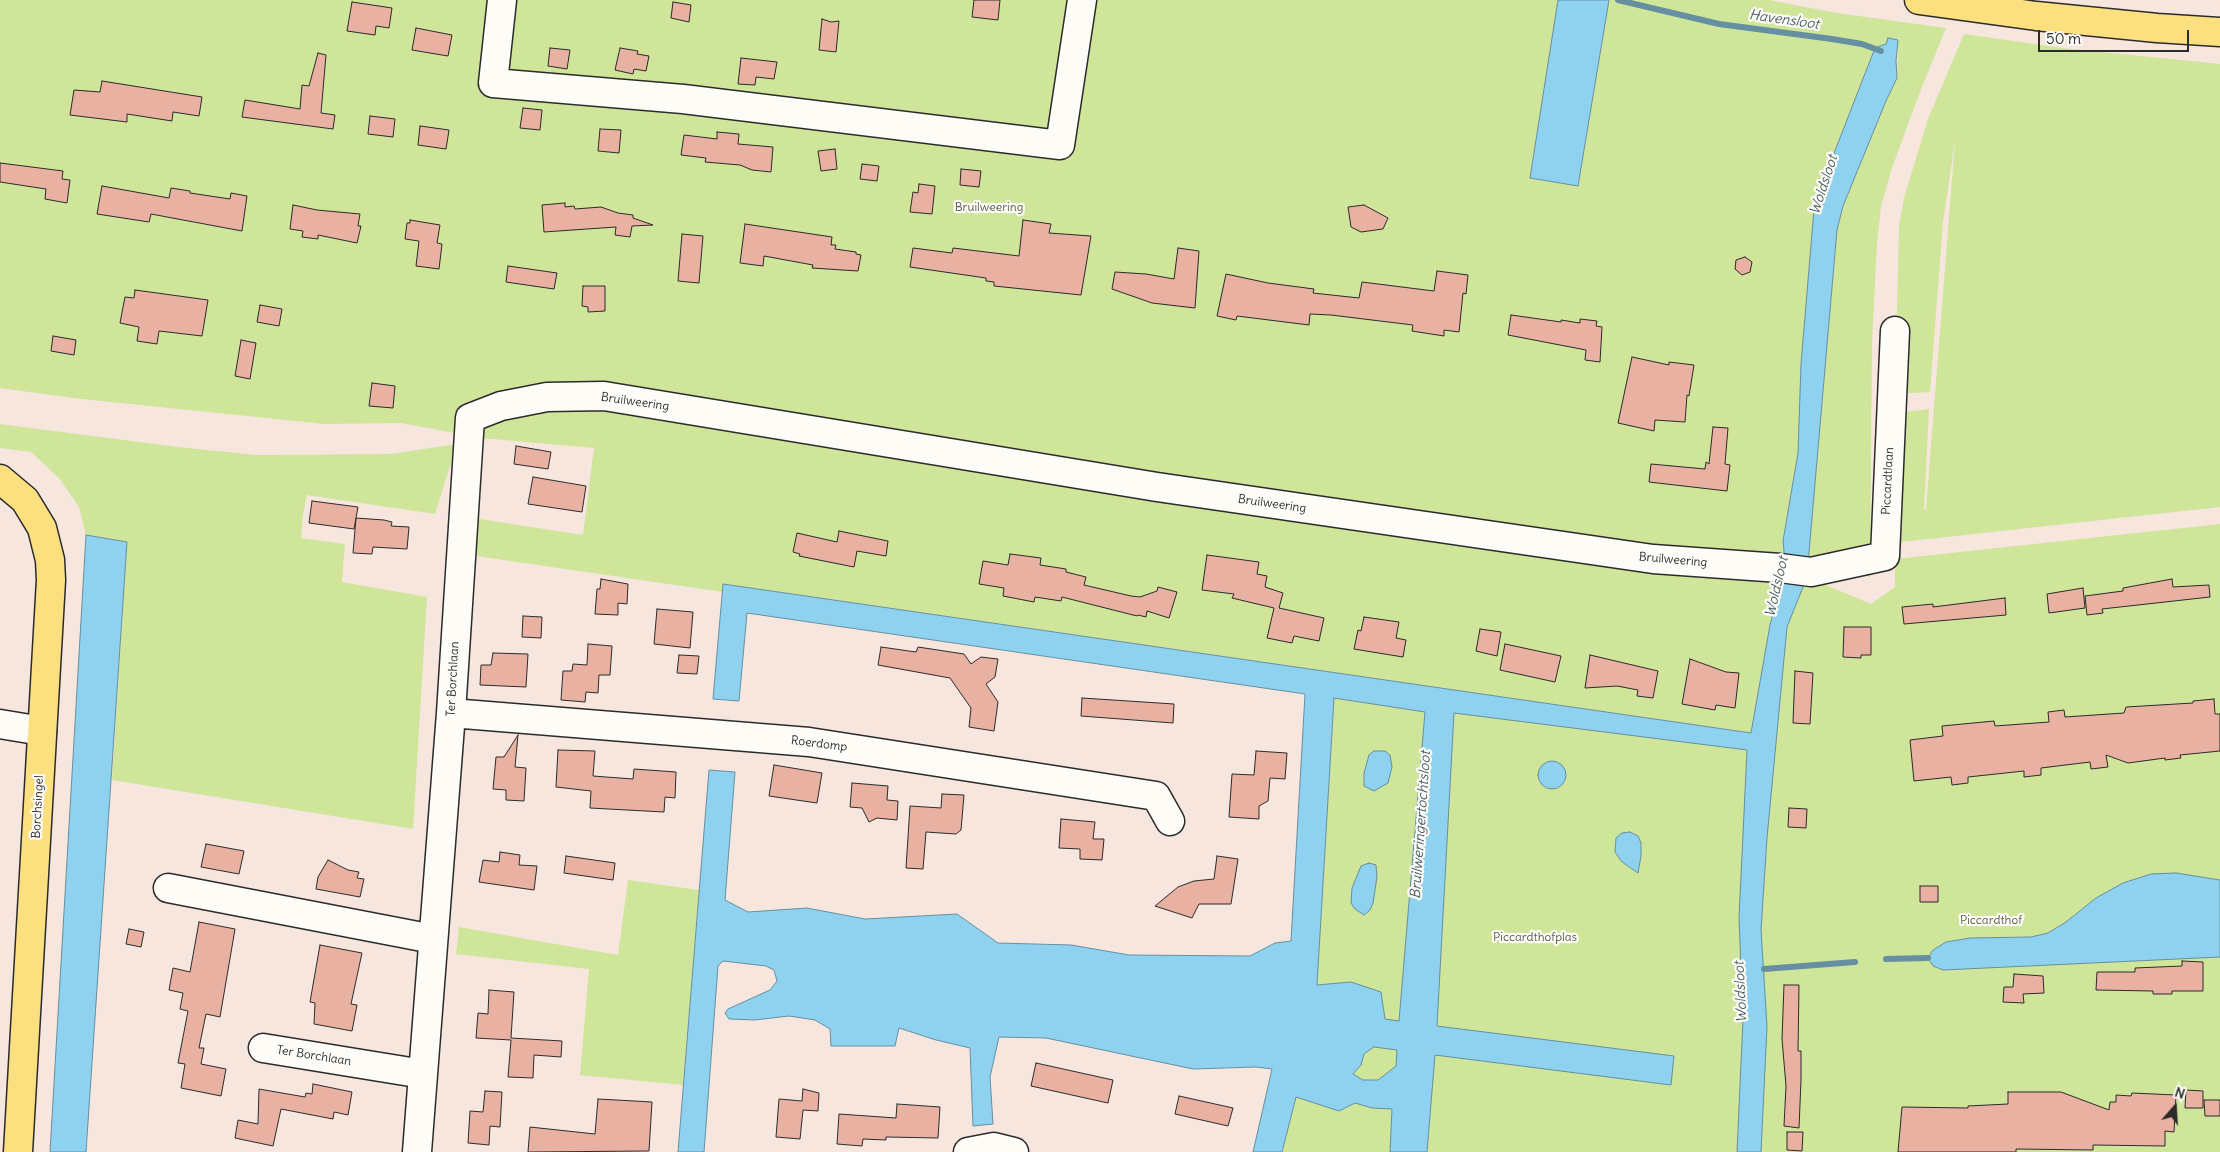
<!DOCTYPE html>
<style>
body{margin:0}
#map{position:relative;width:2220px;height:1152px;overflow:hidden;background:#f7e6de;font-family:Delius,sans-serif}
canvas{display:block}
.north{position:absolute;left:2150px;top:1082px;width:50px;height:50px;-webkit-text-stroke:4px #fdfcf7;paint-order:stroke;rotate:19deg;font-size:14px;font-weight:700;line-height:20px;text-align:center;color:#2b2b2b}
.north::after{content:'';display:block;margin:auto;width:18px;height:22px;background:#2b2b2b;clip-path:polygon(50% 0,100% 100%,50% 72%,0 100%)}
.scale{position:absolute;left:2038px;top:30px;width:151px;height:22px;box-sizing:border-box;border:2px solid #2b2b2b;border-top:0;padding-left:6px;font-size:15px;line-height:18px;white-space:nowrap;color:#2b2b2b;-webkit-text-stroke:4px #fdfcf7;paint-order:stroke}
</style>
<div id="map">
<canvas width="2220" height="1152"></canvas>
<div class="north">N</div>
<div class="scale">50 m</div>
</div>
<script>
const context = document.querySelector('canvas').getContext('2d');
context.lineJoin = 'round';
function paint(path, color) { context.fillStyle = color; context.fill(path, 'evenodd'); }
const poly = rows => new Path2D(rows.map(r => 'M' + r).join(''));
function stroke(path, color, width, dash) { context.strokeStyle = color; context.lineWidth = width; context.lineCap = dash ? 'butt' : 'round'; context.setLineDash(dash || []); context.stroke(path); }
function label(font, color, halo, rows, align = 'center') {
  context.font = font + ' Delius,sans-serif'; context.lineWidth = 4.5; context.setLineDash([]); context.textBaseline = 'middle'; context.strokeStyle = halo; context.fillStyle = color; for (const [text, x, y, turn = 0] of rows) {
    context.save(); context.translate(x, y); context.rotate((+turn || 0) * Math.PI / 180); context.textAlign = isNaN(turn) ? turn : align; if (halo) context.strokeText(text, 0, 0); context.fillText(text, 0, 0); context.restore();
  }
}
paint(poly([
 [0,0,1558,0,1530,178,1577,186,1609,0,1769,0,1837,13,1946,28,1918,97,1892,168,1881,206,1877,243,1872,343,1870,577,1808,564,1837,230,1843,206,1886,101,1897,78,1898,40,1875,48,1822,184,1814,209,1801,364,1798,453,1783,541,1785,551,1783,574,1770,625,1752,733,724,584,723,592,476,556,479,519,583,535,594,448,481,438,401,423,324,424,73,398,0,388],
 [1964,34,2063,48,2220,64,2220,507,1892,543,1895,413,1929,409,1924,510,1926,509,1955,141,1943,222,1930,392,1895,394,1899,226,1904,198,1928,119],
 [0,424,178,447,257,455,390,454,457,444,435,514,307,495,303,515,301,538,345,544,342,582,427,597,413,829,112,780,127,542,86,535,79,507,59,478,31,452,0,448],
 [2220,524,2220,1152,1282,1152,1295,1097,1317,986,1334,698,1425,711,1454,713,1775,752,1787,627,1807,577,1871,604,1895,587,1895,559],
 [628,880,699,890,683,1085,580,1075,589,969,456,954,459,927,618,955]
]), '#cfe59a');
const water = poly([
 [1558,0,1609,0,1578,186,1530,178,1558,0],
 [1888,38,1898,40,1896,61,1897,78,1886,101,1843,206,1837,230,1808,564,1785,561,1783,541,1798,453,1801,364,1814,209,1822,184,1875,48,1886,44,1888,38],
 [86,535,127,542,86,1152,50,1152,86,535],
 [1783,574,1807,577,1787,627,1767,838,1761,930,1767,1026,1761,1152,1737,1152,1743,1019,1739,918,1747,750,1454,713,1437,1026,1674,1056,1671,1085,1435,1055,1427,1152,1390,1152,1392,1109,1372,1108,1355,1103,1339,1111,1296,1097,1282,1152,1253,1152,1272,1069,1256,1067,1193,1069,1046,1038,999,1037,990,1077,993,1124,973,1126,970,1048,936,1040,899,1028,895,1046,831,1046,830,1029,815,1020,789,1016,755,1020,729,1019,725,1013,728,1009,770,990,777,981,774,970,766,966,723,961,718,966,704,1152,678,1152,709,770,735,772,725,900,748,912,807,908,865,919,957,914,998,943,1071,945,1129,955,1250,956,1275,943,1291,941,1305,694,747,613,739,701,713,699,723,584,1751,733,1770,625,1783,574],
 [1334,698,1425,712,1399,1021,1385,1019,1381,992,1351,982,1317,985,1334,698],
 [1374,1047,1397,1050,1396,1066,1378,1080,1363,1080,1353,1074,1361,1065,1364,1054,1374,1047],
 [1374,751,1385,751,1390,755,1392,767,1388,783,1374,791,1364,786,1364,773,1369,755,1374,751],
 '1538 775a14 14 0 1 1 28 0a14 14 0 1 1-28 0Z',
 [1630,832,1638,836,1641,843,1641,856,1638,873,1622,862,1615,852,1616,838,1622,833,1630,832],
 [1369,863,1376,865,1377,877,1373,903,1370,910,1364,915,1355,909,1351,903,1352,888,1361,866,1369,863],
 [2176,873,2220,880,2220,957,1943,970,1933,966,1928,958,1933,950,1946,942,1970,938,2031,937,2048,933,2066,922,2096,898,2123,883,2151,874,2176,873]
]);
paint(water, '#8ed2ef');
stroke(water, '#668fa1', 1);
stroke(poly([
 [1618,0,1719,24,1832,39,1862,44,1881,51],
 [1886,959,1928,958],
 [1764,969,1855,962]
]), '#668fa1', 6);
const building = poly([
 [974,0,1000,0,998,20,972,17,974,0],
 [352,2,392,8,389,28,376,26,375,35,347,31,352,2],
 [673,2,691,5,689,22,671,18,673,2],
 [822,19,831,22,839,21,836,52,819,50,822,19],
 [416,28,452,35,448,56,412,50,416,28],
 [550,48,570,50,567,69,548,66,550,48],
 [620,48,638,51,637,54,649,56,646,71,634,69,633,74,615,70,620,48],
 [318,53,326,55,321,113,335,115,333,129,242,117,245,100,300,109,302,85,309,86,318,53],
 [741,58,777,62,774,79,756,77,755,85,738,84,741,58],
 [102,81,202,97,199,116,173,112,172,121,127,114,127,122,70,115,74,90,100,92,102,81],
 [523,108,542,110,540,130,520,128,523,108],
 [370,116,395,119,393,137,368,134,370,116],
 [420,126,449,130,446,149,418,145,420,126],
 [600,129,621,130,619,153,598,151,600,129],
 [717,132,739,134,738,144,773,147,771,172,752,170,740,165,705,162,706,158,681,155,684,135,717,139,717,132],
 [835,149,837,169,821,171,818,151,835,149],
 [0,163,63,171,62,179,70,180,67,203,45,199,46,189,0,182,0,163],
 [862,164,879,166,877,181,860,179,862,164],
 [961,169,981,171,979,187,960,185,961,169],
 [919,184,935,186,932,214,910,212,913,192,918,193,919,184],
 [102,186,169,198,171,188,190,191,190,193,230,199,231,193,247,196,242,231,151,214,149,222,97,214,102,186],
 [565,203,565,207,574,206,575,209,601,207,618,213,633,215,633,218,653,225,632,226,630,237,615,235,616,227,544,232,542,205,565,203],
 [293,205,317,210,360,214,358,226,361,226,357,243,318,235,318,239,302,237,303,231,290,229,293,205],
 [1364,205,1388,218,1383,229,1361,232,1351,227,1348,207,1364,205],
 [410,220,440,225,437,243,442,244,439,269,416,266,419,241,405,239,407,223,410,223,410,220],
 [1023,220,1051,224,1049,233,1091,236,1081,295,994,286,994,282,986,281,986,278,910,267,913,248,952,253,953,248,1019,256,1023,220],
 [745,224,832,237,831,245,836,245,835,249,856,252,856,254,861,255,858,271,812,268,813,265,764,256,763,266,740,263,745,224],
 [682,234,703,236,699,283,678,281,682,234],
 [1178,248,1199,251,1195,308,1152,303,1112,289,1115,272,1146,274,1174,279,1178,248],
 [1745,257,1752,262,1750,272,1742,275,1735,269,1736,260,1745,257],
 [508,266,557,273,554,289,506,282,508,266],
 [1437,271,1468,275,1466,294,1463,293,1459,332,1444,330,1444,336,1412,331,1413,325,1331,315,1310,314,1309,325,1237,316,1236,320,1217,316,1226,274,1268,283,1314,289,1313,293,1359,298,1362,282,1434,291,1437,271],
 [583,286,605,286,605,311,588,312,588,307,582,306,583,286],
 [135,290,208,300,202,336,159,331,157,344,137,341,139,327,120,323,125,297,134,298,135,290],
 [260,305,282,309,279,326,257,322,260,305],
 [1511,315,1561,322,1561,320,1580,323,1580,319,1597,321,1596,326,1602,327,1600,362,1585,360,1586,350,1508,335,1511,315],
 [53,336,76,340,74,355,51,351,53,336],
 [241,340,256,343,250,379,235,376,241,340],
 [1632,357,1669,365,1669,362,1694,365,1689,396,1687,395,1685,422,1655,420,1654,431,1618,423,1632,357],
 [372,383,395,386,393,408,369,406,372,383],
 [1713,427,1728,428,1725,464,1730,465,1727,491,1649,482,1651,464,1705,469,1706,462,1709,464,1713,427],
 [516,446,551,452,548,469,514,464,516,446],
 [533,477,586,486,582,512,528,504,533,477],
 [312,501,358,507,356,518,384,520,392,522,391,526,409,527,407,549,373,547,372,554,353,553,356,518,354,529,309,523,312,501],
 [839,531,888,541,886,556,857,551,854,567,799,556,800,554,793,552,797,533,837,542,839,531],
 [1010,554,1041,558,1040,565,1066,569,1066,572,1086,577,1084,585,1131,596,1140,597,1157,591,1158,587,1177,592,1169,618,1147,611,1146,617,1138,615,1137,616,1062,597,1061,601,1035,597,1034,602,1003,596,1004,588,979,584,983,561,1008,565,1010,554],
 [1207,555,1259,562,1257,574,1267,576,1265,587,1283,593,1279,608,1324,618,1319,641,1294,636,1292,643,1267,638,1274,608,1232,598,1234,594,1202,590,1207,555],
 [601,579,628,584,627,604,618,603,618,615,595,614,597,589,600,589,601,579],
 [2172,579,2173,587,2209,585,2210,597,2102,609,2103,613,2087,615,2085,596,2123,591,2123,588,2172,579],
 [2083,588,2085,608,2049,613,2047,594,2083,588],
 [2005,598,2006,615,1904,624,1902,607,1933,604,1933,607,2005,598],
 [657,609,693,612,690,648,654,644,657,609],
 [523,616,542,617,541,638,522,637,523,616],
 [1364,617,1399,622,1396,638,1406,640,1403,657,1354,649,1358,630,1361,631,1364,617],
 [1844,627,1871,627,1871,655,1861,655,1861,658,1843,657,1844,627],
 [1480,629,1501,632,1497,656,1476,651,1480,629],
 [588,644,612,646,610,675,599,675,598,693,586,692,585,702,561,700,563,671,572,671,573,664,587,665,588,644],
 [1505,644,1561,656,1555,682,1500,670,1505,644],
 [881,647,916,652,918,647,964,654,971,664,981,657,998,659,995,677,986,684,998,702,994,731,969,727,971,708,950,678,878,665,881,647],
 [493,653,528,654,526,687,480,685,481,665,491,665,493,653],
 [679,655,699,656,697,674,677,673,679,655],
 [1590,655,1658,671,1653,698,1637,696,1638,690,1617,686,1585,688,1590,655],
 [1690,659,1726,672,1739,673,1735,708,1716,705,1715,710,1682,704,1690,659],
 [1795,671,1813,673,1810,724,1793,723,1795,671],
 [1082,698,1174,704,1173,723,1081,716,1082,698],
 [2214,699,2215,714,2220,714,2220,751,2180,755,2181,758,2165,760,2165,758,2128,763,2106,755,2108,767,2091,769,2090,762,2041,768,2041,775,2024,777,2024,771,1968,777,1968,783,1952,785,1951,777,1914,781,1910,740,1943,736,1942,726,1994,721,1995,726,2049,722,2048,712,2064,710,2065,717,2124,713,2126,707,2193,703,2193,701,2214,699],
 [518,735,515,767,526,768,524,801,506,800,506,790,493,789,496,757,504,757,518,735],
 [558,750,595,751,593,776,633,779,634,769,676,772,675,798,665,797,664,812,590,808,591,791,556,787,558,750],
 [1256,751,1287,753,1285,779,1270,778,1268,801,1259,806,1259,819,1229,817,1232,774,1254,775,1256,751],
 [774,765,822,773,817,803,769,796,774,765],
 [852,783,888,786,887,800,898,801,897,820,877,818,869,822,862,808,850,807,852,783],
 [942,794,964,795,961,830,956,834,926,832,923,869,906,868,910,806,941,808,942,794],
 [1789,808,1807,809,1806,828,1788,827,1789,808],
 [1061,819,1095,822,1093,839,1104,839,1102,860,1080,859,1080,849,1059,848,1061,819],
 [206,844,244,851,239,874,201,867,206,844],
 [500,852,520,855,519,865,537,866,534,890,479,882,483,860,499,862,500,852],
 [566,856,615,863,613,880,564,873,566,856],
 [1217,856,1238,859,1231,904,1199,904,1192,918,1155,906,1178,887,1194,881,1214,879,1217,856],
 [328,860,348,870,359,872,357,878,364,879,360,897,316,889,318,877,328,860],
 [1920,886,1938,886,1938,902,1920,902,1920,886],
 [199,922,235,929,220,1017,206,1014,199,1048,204,1048,201,1064,226,1069,221,1096,181,1088,185,1064,178,1063,188,1011,180,1009,183,993,169,990,173,968,190,972,199,922],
 [129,929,144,932,141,947,126,944,129,929],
 [320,945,362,953,351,1004,357,1005,352,1031,314,1024,315,1003,310,1002,320,945],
 [2182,961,2203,962,2203,991,2172,991,2172,994,2153,994,2153,991,2096,990,2097,972,2135,972,2135,968,2182,966,2182,961],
 [2014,974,2043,976,2044,993,2023,994,2024,1003,2003,1002,2004,987,2013,987,2014,974],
 [1784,985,1799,985,1798,1051,1801,1051,1801,1080,1799,1128,1784,1126,1786,1086,1782,1039,1784,985],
 [489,990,514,992,511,1038,562,1041,561,1057,534,1055,533,1078,508,1077,511,1040,476,1038,478,1013,488,1014,489,990],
 [1036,1063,1113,1080,1108,1103,1031,1086,1036,1063],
 [313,1084,352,1092,348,1115,334,1112,333,1119,281,1109,273,1146,235,1138,238,1120,258,1124,259,1089,305,1097,306,1093,312,1094,313,1084],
 [803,1089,819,1093,818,1111,803,1110,800,1139,776,1137,779,1099,802,1101,803,1089],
 [2186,1090,2203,1091,2203,1108,2185,1108,2186,1090],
 [485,1091,502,1092,500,1127,490,1126,489,1145,468,1143,470,1111,483,1112,485,1091],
 [2008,1092,2061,1092,2109,1110,2110,1102,2116,1102,2116,1095,2131,1096,2132,1093,2176,1095,2174,1132,2165,1131,2165,1146,2093,1145,2093,1150,2016,1149,2016,1152,1898,1152,1902,1107,1968,1108,1968,1106,2008,1104,2008,1092],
 [1179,1096,1233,1108,1228,1126,1175,1114,1179,1096],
 [598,1099,652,1102,649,1151,528,1152,530,1127,595,1134,598,1099],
 [2204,1100,2220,1100,2220,1116,2205,1116,2204,1100],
 [897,1104,940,1107,938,1138,886,1137,886,1140,863,1139,862,1146,837,1144,839,1114,896,1118,897,1104],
 [1787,1132,1803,1132,1802,1151,1787,1150,1787,1132]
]);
paint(building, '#e9b1a2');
stroke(building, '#2b2b2b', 1);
const minor = poly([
 [502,0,493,83,683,99,1060,145,1082,0],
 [451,713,809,742,1156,796,1170,821],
 [0,724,42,731],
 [168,888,433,939],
 [263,1048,423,1074],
 [417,1152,451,713,470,418,501,406,547,397,604,396,1157,487,1653,559,1780,568,1811,572,1885,556,1895,331],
 [968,1152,994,1147,1014,1152]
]);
const major = poly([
 [0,479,25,500,42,528,50,560,51,580,18,1152]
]);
const highway = poly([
 [1919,0,2036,16,2157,28,2220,32]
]);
stroke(minor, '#2b2b2b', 31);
stroke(major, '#2b2b2b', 31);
stroke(highway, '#2b2b2b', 31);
stroke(minor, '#fdfcf7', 28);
stroke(major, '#fce080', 28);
stroke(highway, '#fce080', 28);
label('12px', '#545a47', '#fdfcf7', [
 ["Bruilweering",989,208],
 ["Piccardthof",1991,921],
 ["Piccardthofplas",1535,938]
]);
label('12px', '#2b2b2b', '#fdfcf7', [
 ["Bruilweering",635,402,8],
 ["Piccardtlaan",1888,481,-87],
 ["Bruilweering",1272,504,8],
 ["Bruilweering",1673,560,5],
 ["Ter Borchlaan",453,679,-87],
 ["Roerdomp",819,744,7],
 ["Borchsingel",38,807,-87],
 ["Ter Borchlaan",314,1056,9]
]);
label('italic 14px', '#495d66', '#fdfcf7', [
 ["Havensloot",1784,20,8],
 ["Woldsloot",1824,185,-72],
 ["Woldsloot",1777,587,-77],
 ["Bruilweringertochtsloot",1421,825,-86],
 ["Woldsloot",1741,992,-93]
]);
</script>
